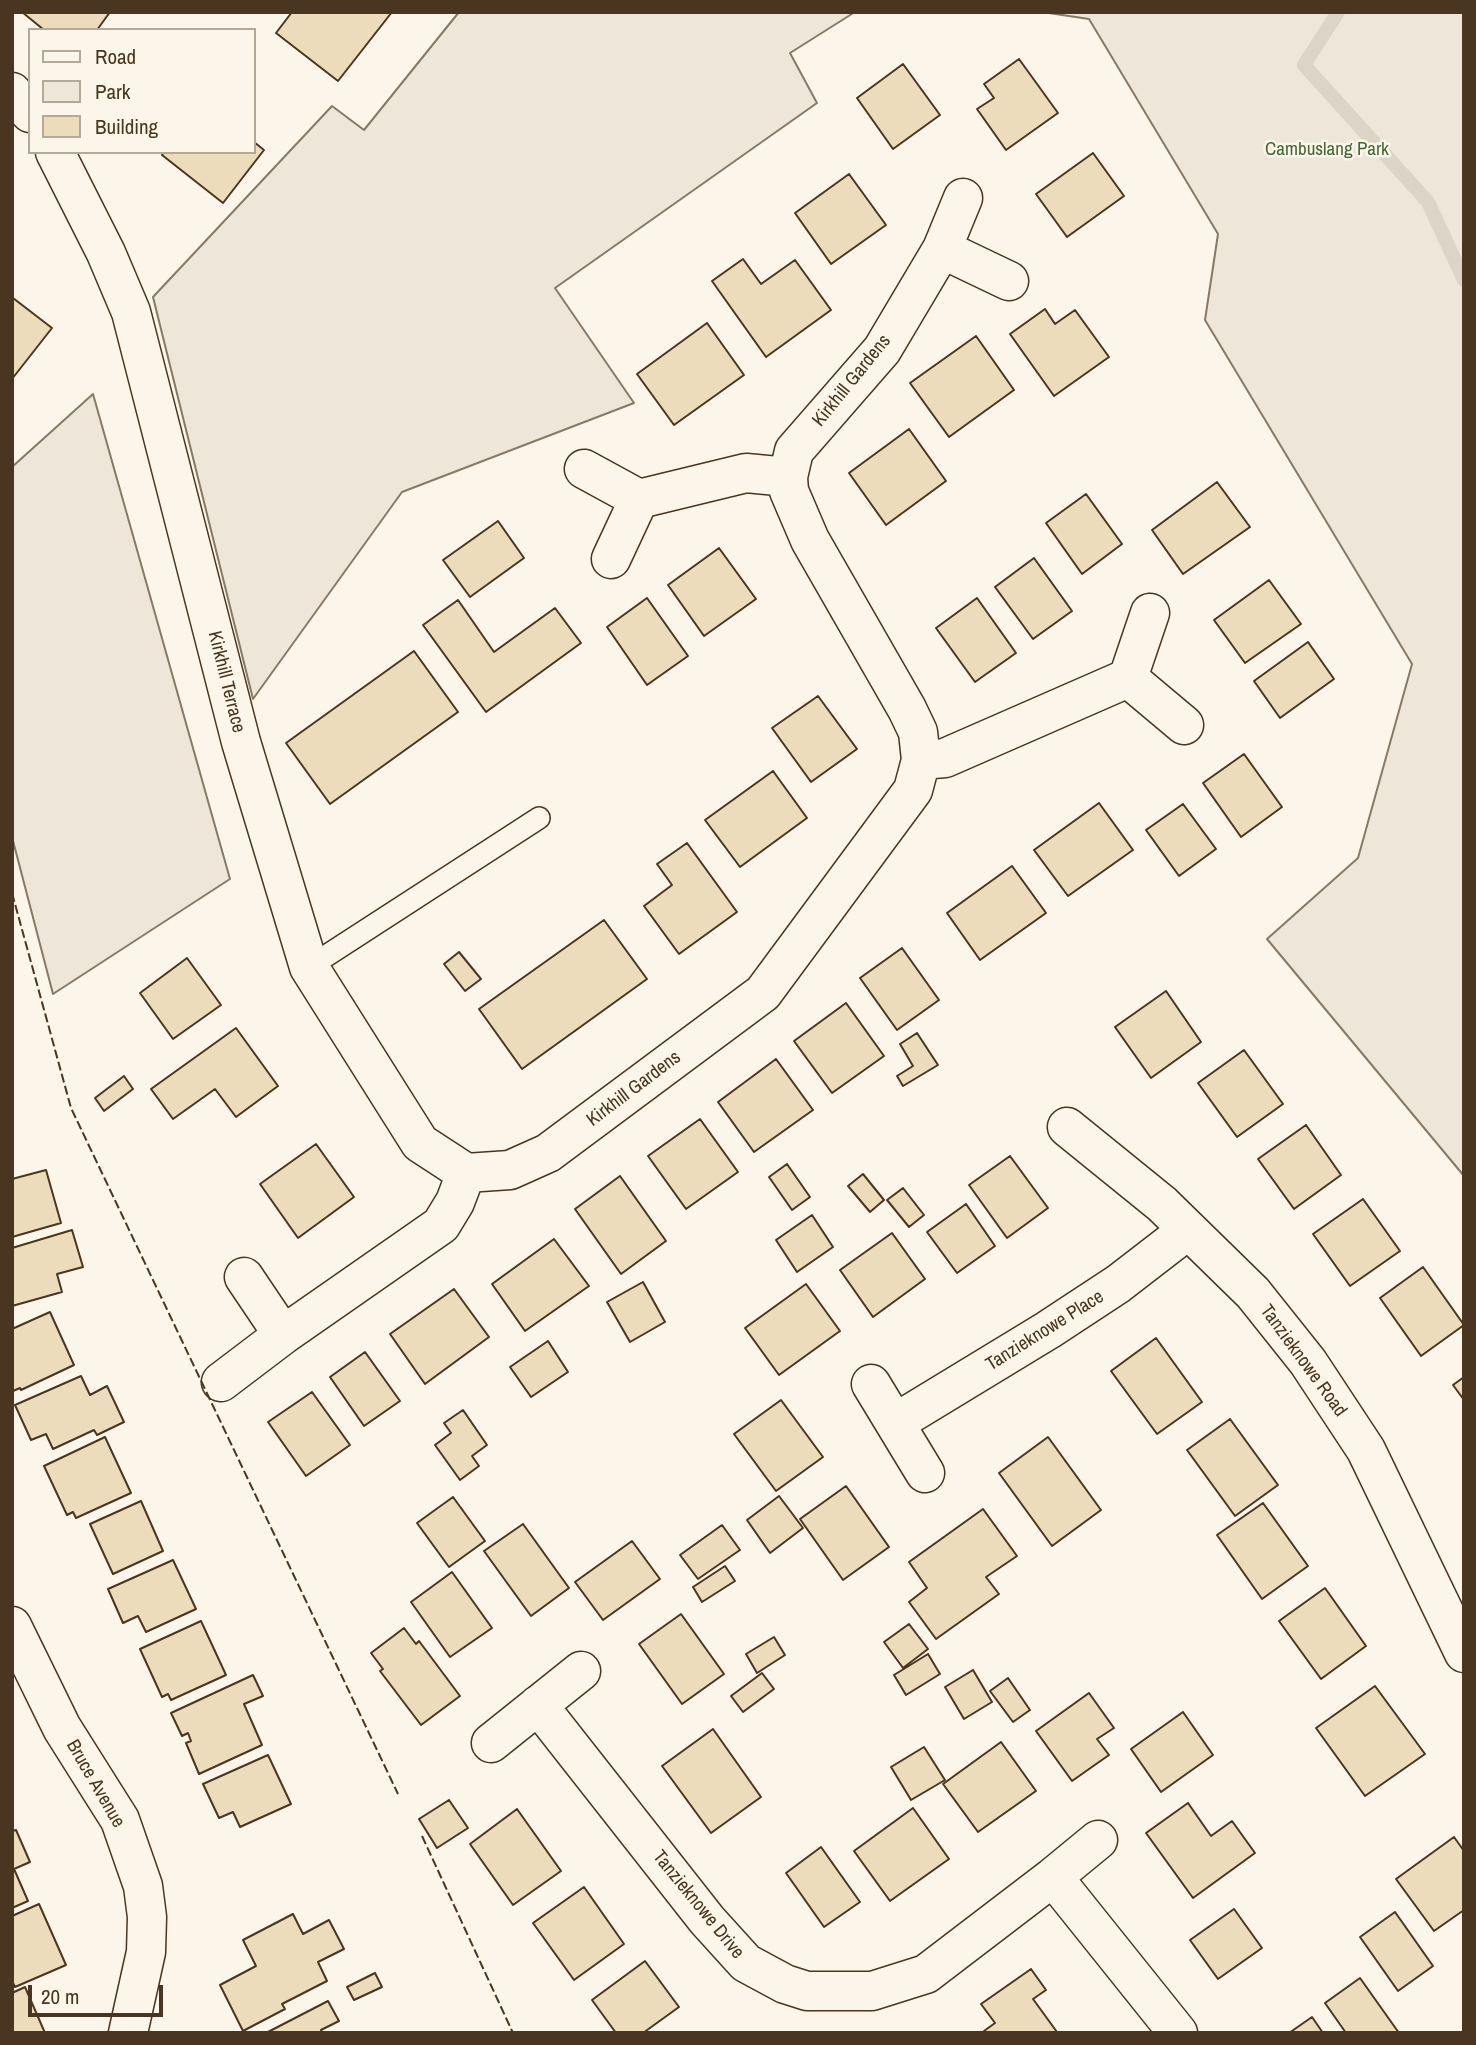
<!DOCTYPE html>
<style>
body{margin:0}
#map{position:relative;width:1476px;height:2045px;overflow:hidden;background:#fbf6e9;font-family:"Archivo Narrow",sans-serif}
canvas{display:block}
.frame{position:absolute;inset:0;border:14px solid #4a3520;pointer-events:none}
.legend{position:absolute;left:28px;top:28px;width:228px;height:126px;box-sizing:border-box;background:#fbf6e9;border:2px solid #b4a999;margin:0;padding:9px 12px;list-style:none;font-size:21px;color:#4a3520}
.legend li{display:flex;align-items:center;gap:14px;height:35px}
.legend b{width:35px;border:2px solid #b4a999}
.scale{position:absolute;left:28px;top:1985px;width:135px;height:32px;box-sizing:border-box;border:4px solid #4a3520;border-top:0;padding-left:9px;font-size:21px;line-height:24px;white-space:nowrap;color:#4a3520;-webkit-text-stroke:5px #fbf6e9;paint-order:stroke}
</style>
<div id="map">
<canvas width="1476" height="2045"></canvas>
<div class="frame"></div>
<ul class="legend">
<li><b style="height:9px;background:#fbf6e9"></b>Road</li>
<li><b style="height:19px;background:#ede6d9"></b>Park</li>
<li><b style="height:19px;background:#ecdcbc"></b>Building</li>
</ul>
<div class="scale">20 m</div>
</div>
<script>
const context = document.querySelector('canvas').getContext('2d');
context.lineJoin = 'round';
function paint(path, color) { context.fillStyle = color; context.fill(path, 'evenodd'); }
const poly = rows => new Path2D(rows.map(r => 'M' + r).join(''));
function stroke(path, color, width, dash) { context.strokeStyle = color; context.lineWidth = width; context.lineCap = dash ? 'butt' : 'round'; context.setLineDash(dash || []); context.stroke(path); }
function label(font, color, halo, rows, align = 'center') {
  context.font = font + ' "Archivo Narrow",sans-serif'; context.lineWidth = 5; context.setLineDash([]); context.textBaseline = 'middle'; context.strokeStyle = halo; context.fillStyle = color; for (const [text, x, y, turn = 0] of rows) {
    context.save(); context.translate(x, y); context.rotate((+turn || 0) * Math.PI / 180); context.textAlign = isNaN(turn) ? turn : align; if (halo) context.strokeText(text, 0, 0); context.fillText(text, 0, 0); context.restore();
  }
}
const green = poly([
 [459,12,855,12,790,53,817,103,555,288,634,403,402,492,253,699,153,297,332,106,364,130,459,12],
 [1042,12,1464,12,1464,1176,1267,939,1358,858,1412,664,1205,320,1218,234,1089,19,1042,12],
 [93,394,230,879,53,994,12,837,12,467,93,394]
]);
paint(green, '#ede6d9');
stroke(green, '#887966', 2);
stroke(poly([
 [1338,12,1304,65,1428,202,1464,280]
]), '#dcd4c6', 14);
const building = poly([
 [22,12,110,12,97,30,44,30,22,12],
 [292,12,392,12,338,81,276,33,292,12],
 [1019,59,1058,113,1006,150,977,109,994,98,984,84,1019,59],
 [903,64,940,115,893,149,857,98,903,64],
 [254,142,264,150,223,203,162,155,164,152,254,152,254,142],
 [1093,153,1124,196,1067,237,1036,194,1093,153],
 [849,174,886,225,831,264,795,213,849,174],
 [743,259,761,284,795,260,831,310,766,357,712,281,743,259],
 [13,298,52,328,12,379,12,299,13,298],
 [1045,309,1055,324,1075,310,1109,357,1054,396,1010,334,1045,309],
 [707,323,744,375,674,425,637,374,707,323],
 [976,336,1014,390,949,437,910,383,976,336],
 [909,429,946,481,886,525,849,473,909,429],
 [1217,482,1250,527,1183,574,1152,530,1217,482],
 [1086,494,1122,544,1082,574,1046,523,1086,494],
 [498,521,524,558,470,597,443,560,498,521],
 [719,548,756,599,704,636,668,585,719,548],
 [1034,558,1072,611,1033,639,995,587,1034,558],
 [1269,580,1301,624,1245,663,1214,620,1269,580],
 [647,598,688,656,647,685,607,627,647,598],
 [977,598,1016,653,975,682,936,628,977,598],
 [458,600,494,652,555,608,581,643,486,712,423,625,458,600],
 [1308,642,1334,679,1280,718,1254,681,1308,642],
 [414,651,458,712,330,804,286,743,414,651],
 [818,696,857,749,811,782,772,728,818,696],
 [1244,754,1282,807,1241,837,1203,783,1244,754],
 [773,771,807,818,740,867,705,820,773,771],
 [1099,803,1133,850,1068,896,1034,850,1099,803],
 [1183,804,1216,849,1179,876,1146,830,1183,804],
 [687,843,737,912,679,954,644,906,672,885,657,864,687,843],
 [1012,866,1046,913,980,960,947,913,1012,866],
 [604,920,647,979,522,1069,479,1009,604,920],
 [902,948,939,1000,897,1030,860,978,902,948],
 [459,952,481,979,465,991,444,964,459,952],
 [187,958,221,1005,173,1039,140,993,187,958],
 [1166,991,1201,1042,1151,1078,1115,1027,1166,991],
 [846,1003,884,1056,832,1093,794,1041,846,1003],
 [236,1028,278,1086,236,1117,215,1089,173,1119,151,1089,236,1028],
 [917,1033,938,1065,903,1086,897,1076,913,1066,900,1044,917,1033],
 [1244,1050,1283,1104,1237,1137,1198,1083,1244,1050],
 [776,1059,813,1110,754,1152,718,1102,776,1059],
 [124,1076,133,1089,104,1111,95,1098,124,1076],
 [700,1119,738,1172,686,1209,648,1156,700,1119],
 [1306,1125,1341,1175,1294,1209,1258,1159,1306,1125],
 [316,1144,354,1197,298,1238,260,1184,316,1144],
 [1010,1156,1048,1208,1007,1238,969,1185,1010,1156],
 [787,1164,810,1197,792,1210,769,1177,787,1164],
 [46,1170,61,1223,12,1237,12,1179,46,1170],
 [863,1174,884,1200,870,1212,848,1186,863,1174],
 [620,1176,666,1241,621,1274,575,1209,620,1176],
 [903,1188,924,1215,909,1227,887,1200,903,1188],
 [1363,1199,1400,1251,1350,1286,1313,1234,1363,1199],
 [966,1204,995,1246,957,1273,927,1232,966,1204],
 [812,1215,833,1247,797,1272,776,1240,812,1215],
 [72,1230,83,1267,57,1274,62,1292,12,1306,12,1248,72,1230],
 [892,1233,925,1279,873,1317,840,1270,892,1233],
 [554,1239,589,1286,525,1331,492,1284,554,1239],
 [1423,1267,1464,1325,1421,1356,1380,1298,1423,1267],
 [643,1282,665,1322,630,1342,607,1302,643,1282],
 [806,1284,840,1331,779,1375,745,1328,806,1284],
 [454,1289,489,1337,425,1384,390,1334,454,1289],
 [50,1312,74,1365,21,1390,20,1388,13,1391,12,1329,50,1312],
 [1156,1338,1202,1402,1157,1434,1111,1371,1156,1338],
 [548,1341,568,1372,531,1397,510,1367,548,1341],
 [365,1352,400,1401,364,1426,330,1377,365,1352],
 [81,1376,90,1395,107,1386,124,1422,97,1435,94,1430,53,1449,46,1434,31,1440,15,1405,81,1376],
 [1464,1377,1464,1400,1453,1385,1464,1377],
 [312,1392,350,1445,306,1476,268,1422,312,1392],
 [781,1400,823,1457,776,1491,734,1434,781,1400],
 [463,1410,487,1445,472,1456,479,1466,460,1480,435,1445,451,1433,444,1423,463,1410],
 [1230,1419,1278,1485,1235,1516,1187,1450,1230,1419],
 [105,1437,131,1493,76,1518,73,1512,67,1515,44,1466,105,1437],
 [1048,1437,1101,1510,1052,1546,999,1473,1048,1437],
 [846,1486,889,1547,843,1580,800,1519,846,1486],
 [779,1496,803,1528,770,1553,747,1520,779,1496],
 [453,1497,485,1541,449,1567,417,1523,453,1497],
 [141,1501,163,1551,113,1574,90,1524,141,1501],
 [1263,1503,1308,1566,1262,1599,1217,1535,1263,1503],
 [983,1509,1017,1556,986,1577,999,1594,936,1639,909,1602,927,1588,909,1562,983,1509],
 [523,1524,569,1588,531,1616,484,1551,523,1524],
 [722,1525,740,1550,698,1579,680,1555,722,1525],
 [632,1541,660,1579,603,1620,575,1582,632,1541],
 [173,1560,196,1609,146,1632,138,1616,123,1623,108,1589,173,1560],
 [725,1566,735,1581,702,1602,693,1587,725,1566],
 [452,1572,492,1628,450,1657,411,1602,452,1572],
 [1325,1588,1366,1646,1321,1679,1279,1621,1325,1588],
 [681,1614,724,1674,682,1704,639,1644,681,1614],
 [201,1621,226,1675,171,1700,168,1694,162,1697,140,1649,201,1621],
 [909,1624,928,1649,903,1668,884,1642,909,1624],
 [404,1628,416,1644,419,1641,460,1696,421,1725,380,1671,383,1669,371,1653,404,1628],
 [774,1637,785,1655,757,1673,746,1654,774,1637],
 [928,1654,940,1674,906,1695,894,1675,928,1654],
 [973,1670,992,1702,964,1719,945,1687,973,1670],
 [762,1673,774,1689,743,1712,731,1696,762,1673],
 [253,1675,263,1696,244,1704,262,1745,199,1774,186,1743,191,1741,188,1733,182,1736,171,1713,253,1675],
 [1008,1678,1030,1710,1013,1722,990,1691,1008,1678],
 [1375,1686,1425,1754,1365,1796,1316,1728,1375,1686],
 [1089,1693,1114,1728,1097,1739,1109,1755,1072,1781,1036,1731,1089,1693],
 [1183,1712,1213,1755,1161,1792,1131,1749,1183,1712],
 [713,1729,761,1797,711,1833,662,1766,713,1729],
 [1001,1742,1036,1791,978,1832,943,1784,1001,1742],
 [924,1747,945,1780,911,1800,891,1767,924,1747],
 [268,1755,291,1804,240,1827,233,1812,219,1818,203,1784,268,1755],
 [449,1800,468,1828,437,1848,419,1819,449,1800],
 [1188,1803,1211,1836,1232,1821,1255,1853,1193,1898,1146,1833,1188,1803],
 [913,1808,949,1859,890,1901,854,1851,913,1808],
 [517,1809,561,1871,513,1905,470,1844,517,1809],
 [16,1830,30,1862,14,1869,28,1901,12,1908,12,1831,16,1830],
 [1454,1837,1464,1851,1464,1910,1434,1931,1396,1879,1454,1837],
 [821,1847,860,1902,824,1927,786,1873,821,1847],
 [584,1887,624,1944,574,1980,533,1923,584,1887],
 [39,1904,66,1965,15,1987,12,1981,12,1916,39,1904],
 [1234,1909,1262,1948,1218,1979,1190,1940,1234,1909],
 [1395,1912,1433,1966,1398,1991,1360,1937,1395,1912],
 [293,1914,303,1934,329,1920,344,1949,318,1962,327,1981,282,2004,285,2009,243,2031,220,1985,256,1966,243,1940,293,1914],
 [645,1961,679,2007,643,2033,616,2033,592,2000,645,1961],
 [1031,1969,1046,1990,1033,1999,1057,2032,985,2033,984,2031,995,2023,981,2004,1031,1969],
 [375,1973,382,1987,354,2000,347,1987,375,1973],
 [1360,1978,1399,2033,1346,2033,1325,2003,1360,1978],
 [25,1987,45,2033,12,2033,12,1993,25,1987],
 [328,2001,339,2021,321,2030,322,2033,266,2033,328,2001],
 [1312,2017,1323,2033,1289,2033,1312,2017]
]);
paint(building, '#ecdcbc');
stroke(building, '#4a3520', 2);
const service = poly([
 [309,967,539,818]
]);
const minor = poly([
 [12,92,30,113],
 [55,152,106,253,131,312,241,742,309,967,420,1143,466,1173],
 [942,249,1009,281],
 [584,469,639,499,611,559],
 [639,499,746,473,788,477],
 [1150,613,1128,678,1184,725],
 [921,760,945,758,1128,678],
 [1067,1127,1162,1204,1253,1293,1308,1362,1366,1450,1464,1653],
 [244,1277,283,1335],
 [221,1382,283,1335,441,1225,455,1202,466,1173,510,1170,548,1153,763,993,913,790,921,760,918,732,907,709,810,540,789,491,788,477,794,451,882,350,942,249,963,198],
 [871,1384,925,1473],
 [895,1423,1048,1330,1118,1284,1188,1230],
 [12,1626,62,1728,120,1820,143,1886,147,1917,146,1952,128,2033],
 [538,1705,707,1920,746,1963,785,1984,807,1991,872,1991,926,1974,1053,1877,1098,1840],
 [491,1743,581,1671],
 [1053,1877,1178,2033]
]);
stroke(service, '#4a3520', 24);
stroke(minor, '#4a3520', 41);
stroke(service, '#fbf6e9', 21);
stroke(minor, '#fbf6e9', 38);
stroke(poly([
 [12,893,71,1108,398,1794],
 [422,1836,513,2033]
]), '#4a3520', 2, [9, 3.5]);
label('19px', '#436837', '#fbf6e9', [
 ["Cambuslang Park",1327,150]
]);
label('19px', '#4a3520', '#fbf6e9', [
 ["Kirkhill Gardens",852,381,-51],
 ["Kirkhill Terrace",226,682,76],
 ["Kirkhill Gardens",634,1089,-37],
 ["Tanzieknowe Place",1045,1331,-32],
 ["Tanzieknowe Road",1303,1361,54],
 ["Bruce Avenue",95,1784,60],
 ["Tanzieknowe Drive",698,1905,51]
]);
</script>
